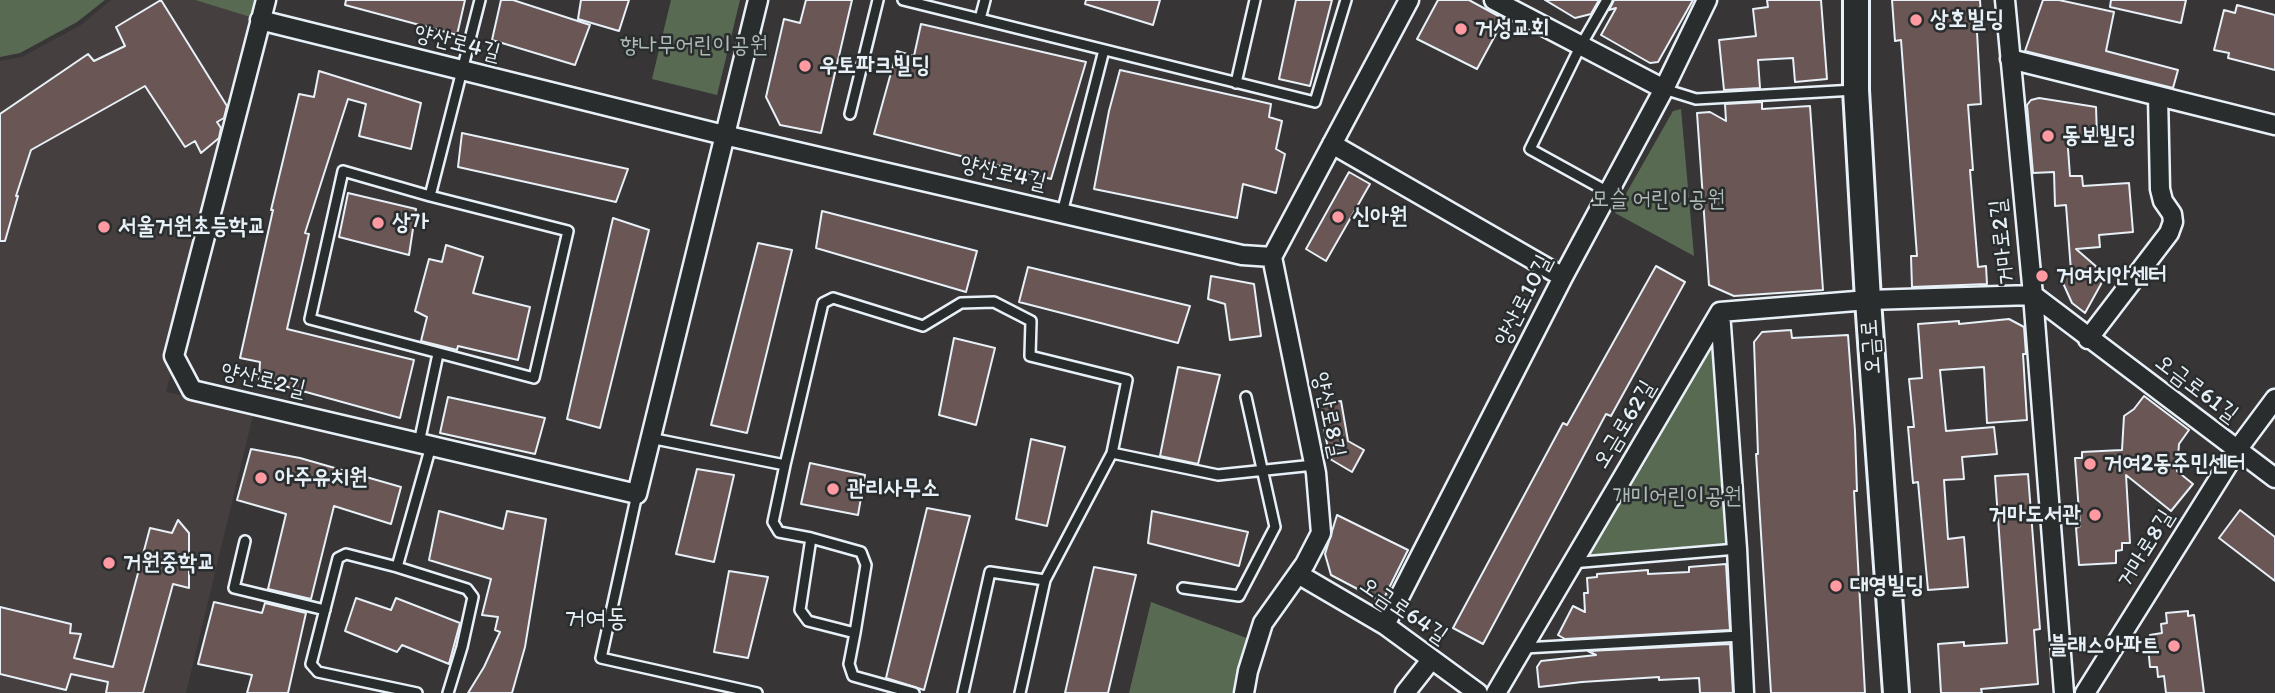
<!DOCTYPE html>
<meta charset="utf-8">
<style>
body{margin:0}
canvas{display:block;background:#373536}
</style>
<canvas width="2275" height="693"></canvas>
<script>
const context = document.querySelector('canvas').getContext('2d');
context.lineJoin = 'round';
function paint(path, color) { context.fillStyle = color; context.fill(path, 'evenodd'); }
const poly = rows => new Path2D(rows.map(r => 'M' + r).join(''));
function stroke(path, color, width, dash) { context.strokeStyle = color; context.lineWidth = width; context.lineCap = dash ? 'butt' : 'round'; context.setLineDash(dash || []); context.stroke(path); }
function label(font, color, halo, rows, align = 'center') {
  context.font = font + ' Itim,"Poor Story",sans-serif'; context.lineWidth = 5; context.setLineDash([]); context.textBaseline = 'middle'; context.strokeStyle = halo; context.fillStyle = color; for (const [text, x, y, turn = 0] of rows) {
    context.save(); context.translate(x, y); context.rotate((+turn || 0) * Math.PI / 180); context.textAlign = isNaN(turn) ? turn : align; if (halo) context.strokeText(text, 0, 0); context.fillText(text, 0, 0); context.restore();
  }
}
paint(poly([
 [111,0,195,0,260,20,166,392,254,411,186,693,0,693,0,61,22,57,81,25]
]), '#463f3f');
paint(poly([
 [0,0,105,0,77,22,20,53,0,57],
 [195,0,266,0,260,20],
 [671,0,740,0,717,95,652,79],
 [1681,109,1694,256,1615,213,1673,111],
 [1720,312,1737,549,1571,563],
 [1151,602,1257,642,1245,693,1129,693]
]), '#596a53');
const building = poly([
 [161,0,227,106,224,118,217,122,221,128,219,138,201,153,195,141,185,147,145,86,31,150,16,196,18,196,5,241,0,241,0,114,88,54,94,61,125,46,116,27,161,0],
 [346,0,465,0,457,35,345,5,346,0],
 [501,0,513,0,590,25,575,65,492,40,501,0],
 [581,0,629,0,619,31,578,19,581,0],
 [806,0,852,0,821,133,780,125,766,97,784,19,800,23,806,0],
 [1086,0,1160,0,1153,25,1085,4,1086,0],
 [1296,0,1332,0,1310,86,1279,79,1296,0],
 [1438,0,1469,0,1504,19,1477,69,1417,39,1438,0],
 [1545,0,1599,0,1591,14,1575,18,1545,0],
 [1614,0,1693,0,1658,62,1650,63,1601,35,1616,8,1609,10,1614,0],
 [1767,0,1821,0,1827,79,1795,82,1793,58,1758,60,1760,88,1724,90,1719,40,1756,36,1753,9,1768,7,1767,0],
 [1892,0,1980,0,1982,32,1977,32,1981,104,1968,105,1973,170,1970,170,1978,267,1986,266,1987,284,1912,287,1911,256,1917,256,1901,40,1895,41,1892,0],
 [2043,0,2059,0,2114,12,2106,51,2178,70,2173,88,2025,51,2043,0],
 [2111,0,2186,0,2181,23,2110,7,2111,0],
 [2237,5,2275,15,2275,70,2228,58,2229,53,2214,50,2224,10,2235,13,2237,5],
 [921,24,1086,62,1051,179,874,134,897,51,914,56,921,24],
 [1120,70,1271,104,1269,117,1282,121,1276,149,1285,154,1276,193,1243,184,1237,218,1094,189,1109,111,1120,70],
 [319,71,421,103,411,149,359,136,366,104,348,99,305,233,309,234,287,329,414,360,400,418,259,379,260,362,240,358,273,210,271,210,299,94,314,97,319,71],
 [2039,98,2096,107,2097,136,2067,135,2070,176,2082,176,2083,186,2129,183,2133,232,2099,235,2100,247,2076,249,2106,275,2085,313,2072,303,2063,283,2062,272,2071,271,2066,205,2055,206,2054,172,2033,173,2027,105,2031,100,2039,98],
 [1762,102,1762,109,1810,106,1823,290,1734,296,1709,285,1697,113,1710,112,1726,121,1725,104,1762,102],
 [462,133,628,169,616,202,458,167,462,133],
 [1349,172,1370,184,1326,261,1306,249,1349,172],
 [348,193,416,209,409,255,339,237,348,193],
 [822,211,977,251,966,292,816,248,822,211],
 [613,218,649,230,600,428,567,419,613,218],
 [758,243,792,250,747,433,711,425,758,243],
 [446,245,483,257,473,293,530,307,518,360,458,346,457,350,421,341,427,317,415,311,429,259,442,262,446,245],
 [1656,266,1685,282,1611,416,1606,414,1483,644,1453,628,1563,423,1567,425,1656,266],
 [1028,267,1190,306,1178,343,1019,302,1028,267],
 [1211,276,1254,284,1261,336,1230,340,1225,304,1208,299,1211,276],
 [2009,319,2024,327,2026,354,2023,354,2027,420,1987,423,1984,367,1940,370,1946,431,1994,427,1997,454,1962,457,1964,479,1944,480,1948,539,1964,537,1968,587,1928,590,1918,482,1913,483,1908,427,1914,427,1909,379,1922,378,1918,324,1959,321,1959,324,2009,319],
 [1791,330,1792,338,1848,335,1855,431,1857,491,1854,491,1865,693,1771,693,1756,454,1758,454,1754,342,1762,332,1791,330],
 [954,338,995,348,976,425,939,415,954,338],
 [1178,367,1220,375,1198,464,1160,456,1178,367],
 [2144,396,2189,430,2179,444,2177,471,2193,484,2171,511,2126,475,2130,543,2122,543,2122,550,2116,551,2116,563,2079,565,2076,528,2080,526,2075,458,2082,458,2082,452,2122,450,2124,416,2134,409,2144,396],
 [448,397,545,418,535,454,440,433,448,397],
 [1341,401,1348,441,1364,450,1352,472,1330,459,1319,403,1341,401],
 [1031,439,1065,447,1047,526,1016,519,1031,439],
 [251,449,300,458,401,487,391,524,334,506,311,599,268,589,286,514,237,500,251,449],
 [810,463,865,475,858,515,801,504,810,463],
 [697,469,734,475,714,562,676,554,697,469],
 [2028,474,2040,629,2034,630,2038,684,1981,689,1982,693,1941,693,1938,644,1964,642,1964,646,2007,643,1995,476,2028,474],
 [927,508,970,516,924,690,886,678,927,508],
 [2240,510,2275,537,2275,581,2219,538,2240,510],
 [439,511,503,529,507,511,546,519,525,647,512,693,468,693,484,667,500,632,495,630,498,617,482,615,491,579,429,560,439,511],
 [1152,511,1248,532,1239,566,1148,543,1152,511],
 [1337,515,1408,550,1382,602,1331,575,1325,554,1337,515],
 [178,520,189,533,189,588,173,584,143,693,106,693,108,682,71,674,66,690,0,674,0,607,71,624,70,633,81,634,74,658,113,667,150,528,172,533,178,520],
 [1726,564,1730,630,1565,639,1558,635,1573,606,1585,612,1584,593,1588,593,1587,578,1597,577,1597,574,1648,570,1648,574,1689,572,1689,567,1726,564],
 [1094,567,1136,575,1108,693,1065,693,1094,567],
 [729,571,768,577,748,658,714,652,729,571],
 [356,598,391,610,396,598,460,623,449,664,402,645,397,652,345,631,356,598],
 [214,602,262,613,265,603,306,613,288,693,247,693,252,675,198,664,214,602],
 [2188,611,2188,616,2194,615,2204,693,2166,693,2164,676,2158,677,2157,667,2150,667,2148,646,2152,646,2150,635,2162,633,2161,624,2167,623,2166,613,2188,611],
 [1730,644,1733,693,1700,693,1699,678,1659,680,1659,677,1582,682,1539,687,1537,667,1541,661,1596,655,1588,651,1730,644]
]);
paint(building, '#695655');
stroke(building, '#e8f1f8', 2);
const lane = poly([
 [903,0,1315,102,1346,0],
 [1607,0,1580,47,1530,149,1608,192],
 [980,19,985,0],
 [1236,83,1255,0],
 [1664,89,1696,99,1855,90],
 [850,114,878,0],
 [343,171,430,196,568,231,534,378,310,319,343,171],
 [430,196,480,0],
 [1062,213,1104,50],
 [650,438,785,465,823,303,833,298,923,326,961,303,994,302,1031,321,1030,356,1127,380,1112,453,1218,475,1314,465],
 [419,443,438,354],
 [785,465,773,522,779,532,811,538,861,552,866,565,855,633,808,621,800,610,811,538],
 [637,494,601,658,757,693],
 [245,541,234,588,325,610],
 [1571,563,1737,549],
 [397,567,431,446],
 [1045,580,1112,453],
 [1183,588,1239,596,1275,527,1246,397],
 [855,633,849,664,853,676,914,693],
 [1524,648,1741,636],
 [417,693,318,672,311,664,338,558,346,554,397,567,467,589,473,597,462,647,448,693],
 [963,693,990,572,1045,580,1020,693]
]);
const street = poly([
 [266,0,174,356,192,390,637,494,758,0],
 [1494,0,1664,89],
 [2005,0,2033,295,2064,693],
 [260,20,724,135,1242,255,1272,257],
 [2010,59,2275,125],
 [1332,144,1563,277],
 [1720,312,1868,300,2033,295,2275,478],
 [1720,312,1737,549,1744,693],
 [2088,339,2169,233,2173,222,2172,214,2163,201,2160,189,2158,96],
 [1298,574,1385,625,1478,693],
 [1385,625,1563,277,1664,89,1707,0],
 [1244,693,1248,671,1263,623,1305,564,1321,533,1316,473,1272,257,1409,0],
 [1405,693,1431,660],
 [1496,693,1720,312],
 [2085,693,2237,450,2275,399]
]);
const secondary = poly([
 [1856,0,1856,90,1868,300,1896,693]
]);
stroke(lane, '#e8f1f8', 14);
stroke(street, '#e8f1f8', 23);
stroke(secondary, '#e8f1f8', 30);
stroke(lane, '#2a2d2e', 9);
stroke(street, '#2a2d2e', 18);
stroke(secondary, '#2a2d2e', 24);
for (const [x, y, r, color] of [
 [1916,20,7,"#ff9aa2"],
 [1461,29,7,"#ff9aa2"],
 [805,66,7,"#ff9aa2"],
 [2048,136,7,"#ff9aa2"],
 [1338,217,7,"#ff9aa2"],
 [378,223,7,"#ff9aa2"],
 [104,227,7,"#ff9aa2"],
 [2042,276,7,"#ff9aa2"],
 [2090,464,7,"#ff9aa2"],
 [261,478,7,"#ff9aa2"],
 [833,489,7,"#ff9aa2"],
 [2095,515,7,"#ff9aa2"],
 [109,563,7,"#ff9aa2"],
 [1836,586,7,"#ff9aa2"],
 [2174,646,7,"#ff9aa2"]
]) { const dot = new Path2D(); dot.arc(x, y, r, 0, 2 * Math.PI); context.fillStyle = color; context.fill(dot); stroke(dot, '#2a2d2e', 2.5); }
label('bold 23px', '#e8f1f8', '#2a2d2e', [
 ["상호빌딩",1930,20],
 ["거성교회",1475,29],
 ["우토파크빌딩",819,66],
 ["동보빌딩",2062,136],
 ["신아원",1352,217],
 ["상가",392,223],
 ["서울거원초등학교",118,227],
 ["거여치안센터",2056,276],
 ["거여2동주민센터",2104,464],
 ["아주유치원",275,478],
 ["관리사무소",847,489],
 ["거마도서관",2081,515,"right"],
 ["거원중학교",123,563],
 ["대영빌딩",1850,586],
 ["블래스아파트",2160,646,"right"]
], 'left');
label('23px', '#e8f1f8', '#2a2d2e', [
 ["양산로4길",457,44,14],
 ["양산로4길",1003,174,13],
 ["거마로2길",2003,242,-96],
 ["양산로10길",1524,301,-63],
 ["오금로",1872,347,-94],
 ["양산로2길",263,381,13],
 ["오금로61길",2196,389,37],
 ["양산로8길",1328,415,78],
 ["오금로62길",1625,425,-59],
 ["거마로8길",2146,549,-58],
 ["오금로64길",1403,611,34]
]);
label('23px', '#afbbb6', '#2a2d2e', [
 ["향나무어린이공원",694,46],
 ["모슬 어린이공원",1658,200],
 ["개미어린이공원",1677,497]
]);
label('26px', '#e8f1f8', '#2a2d2e', [
 ["거여동",596,619]
]);
</script>
